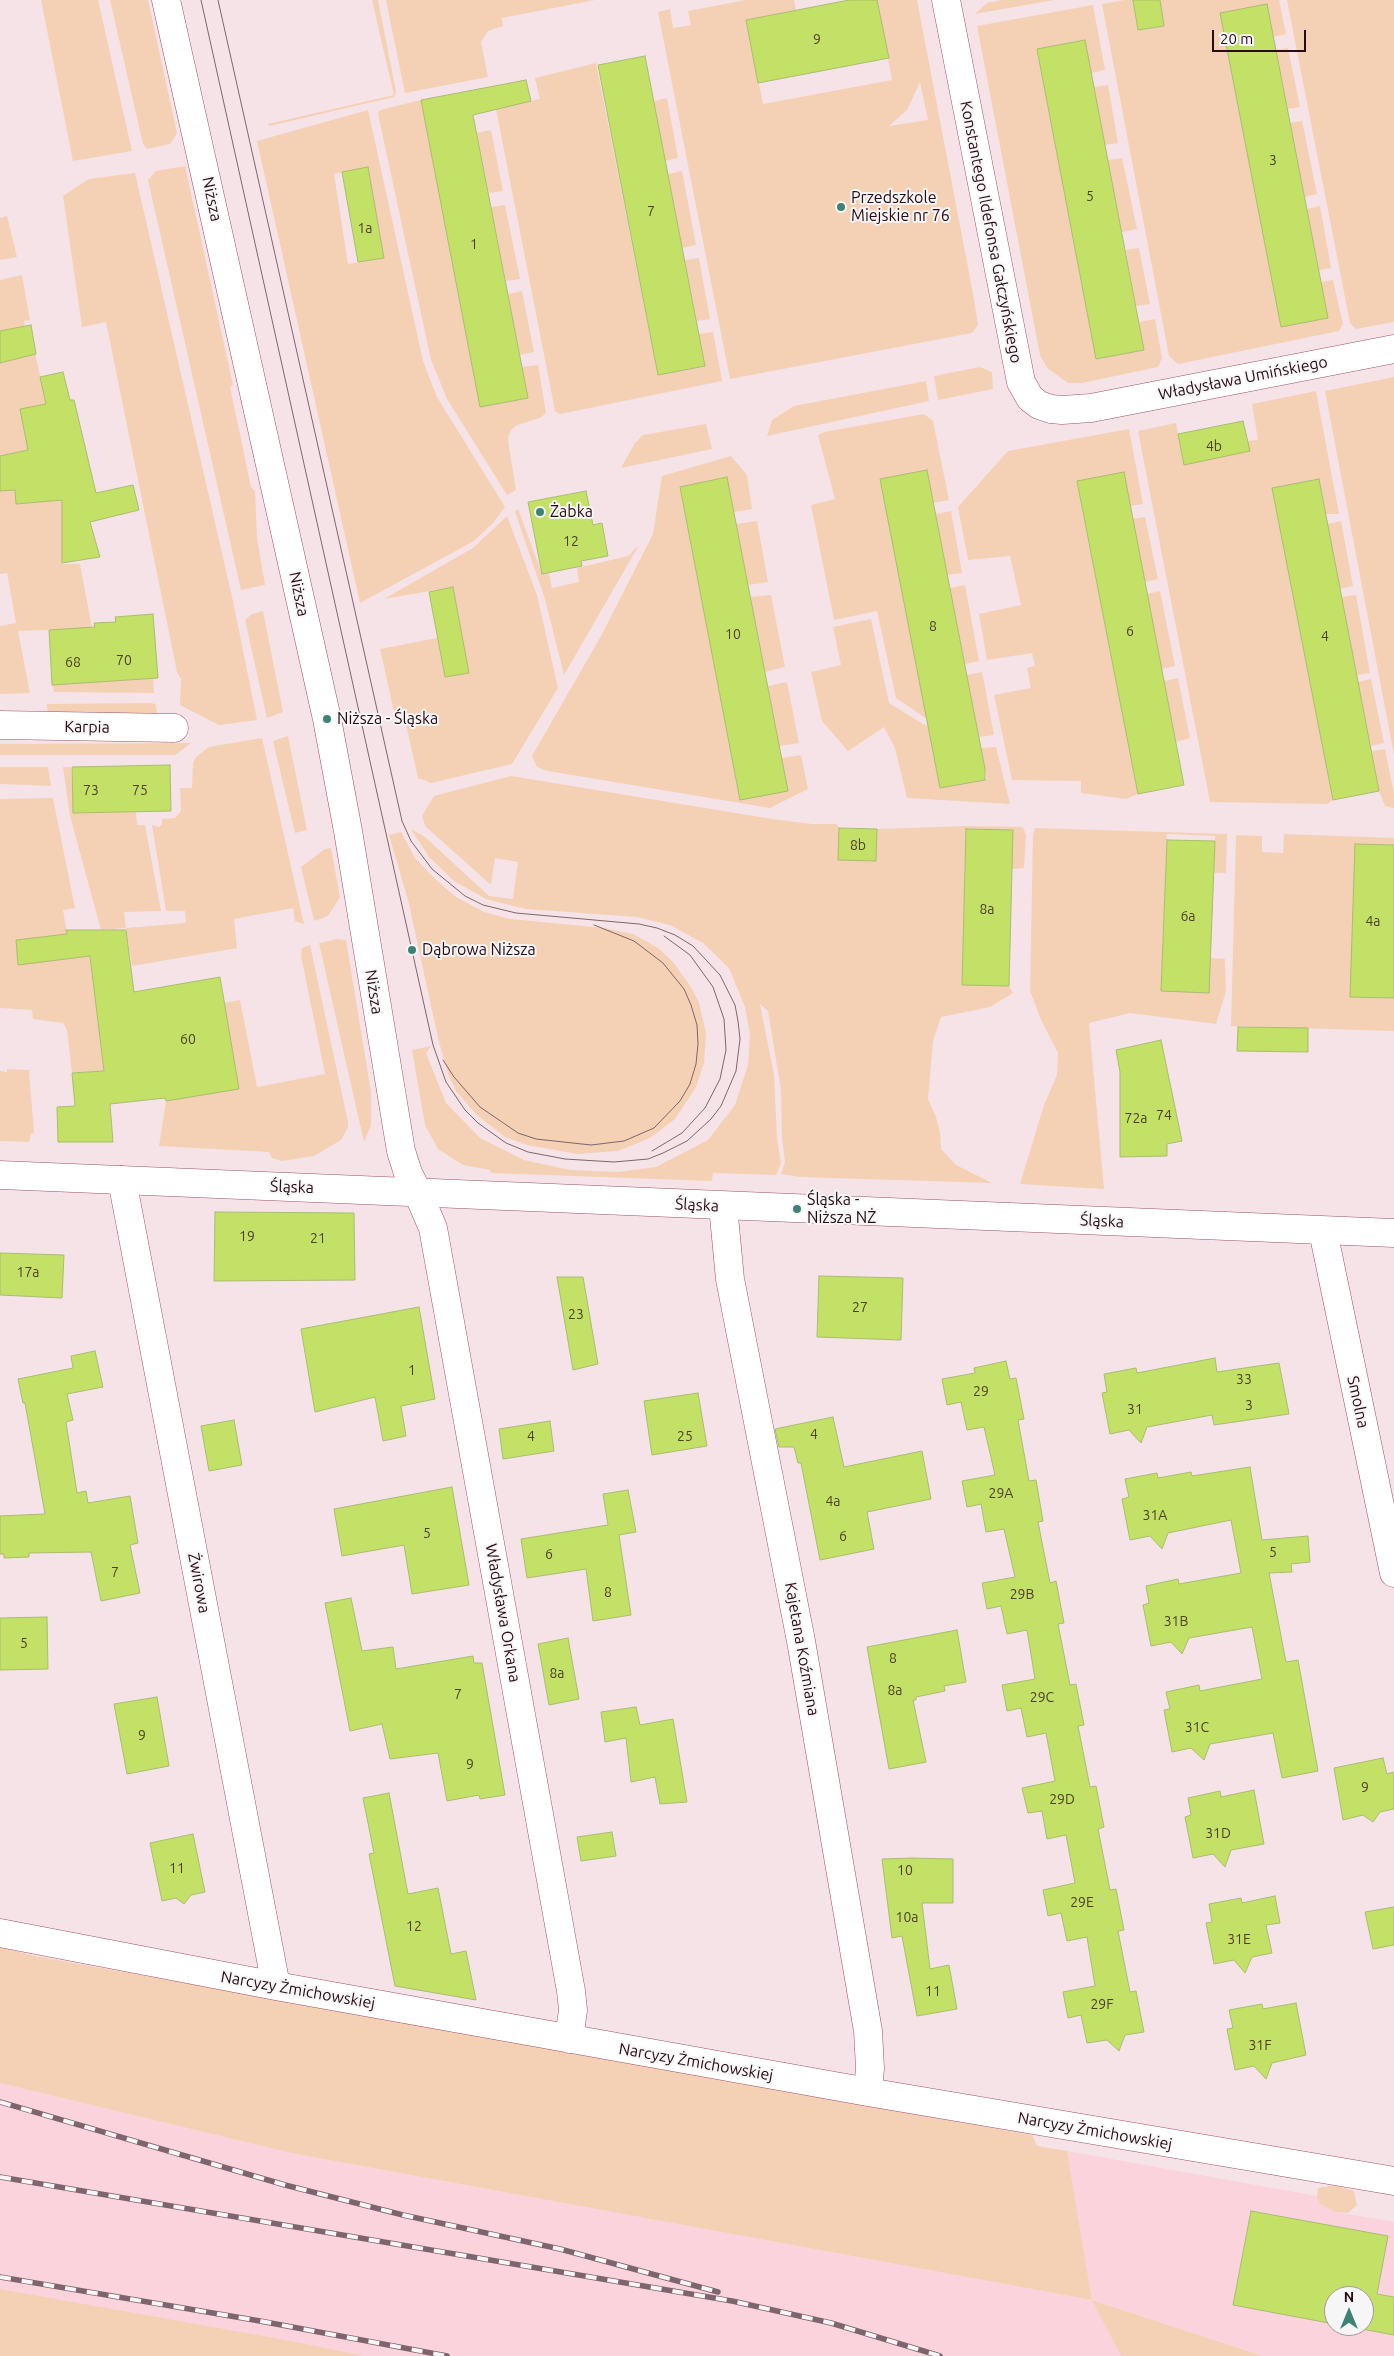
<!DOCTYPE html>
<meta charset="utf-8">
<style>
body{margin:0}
#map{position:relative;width:1394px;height:2356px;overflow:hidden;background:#f6e3e8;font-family:Ubuntu,sans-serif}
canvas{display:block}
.north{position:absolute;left:1324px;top:2286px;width:50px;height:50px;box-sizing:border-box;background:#f6f6f6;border:1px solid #a4989c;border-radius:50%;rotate:0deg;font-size:14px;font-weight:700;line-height:20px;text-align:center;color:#290b15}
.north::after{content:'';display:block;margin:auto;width:18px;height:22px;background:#3e8276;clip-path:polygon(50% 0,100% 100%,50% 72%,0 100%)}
.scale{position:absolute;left:1212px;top:30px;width:94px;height:22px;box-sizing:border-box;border:2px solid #290b15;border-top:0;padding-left:6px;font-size:15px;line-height:18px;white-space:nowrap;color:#290b15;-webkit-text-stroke:4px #f6f6f6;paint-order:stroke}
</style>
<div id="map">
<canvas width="1394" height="2356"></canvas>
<div class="north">N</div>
<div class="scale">20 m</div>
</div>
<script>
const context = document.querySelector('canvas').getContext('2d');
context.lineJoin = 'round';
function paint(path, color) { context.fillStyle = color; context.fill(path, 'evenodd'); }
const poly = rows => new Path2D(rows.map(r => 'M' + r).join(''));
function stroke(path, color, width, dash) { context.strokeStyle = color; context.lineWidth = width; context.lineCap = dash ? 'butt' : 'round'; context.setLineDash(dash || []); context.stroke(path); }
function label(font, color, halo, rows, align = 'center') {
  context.font = font + ' Ubuntu,sans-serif'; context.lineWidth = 4; context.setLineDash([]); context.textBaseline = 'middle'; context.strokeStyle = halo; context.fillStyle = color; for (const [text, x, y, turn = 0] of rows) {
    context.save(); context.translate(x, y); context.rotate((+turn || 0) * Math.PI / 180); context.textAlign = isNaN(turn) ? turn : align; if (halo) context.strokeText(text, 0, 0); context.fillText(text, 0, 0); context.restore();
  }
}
paint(poly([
 [0,2083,291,2153,1092,2300,1067,2151,1317,2196,1336,2212,1394,2222,1394,2356,1263,2356,1093,2300,1121,2356,0,2356],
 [1334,2296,1364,2296,1364,2326,1334,2326]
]), '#fad3dd');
paint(poly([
 [41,0,98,0,132,151,73,161],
 [110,0,148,0,177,133,170,144,147,149,143,144],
 [372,0,378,0,396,92,394,97,269,126,268,124,394,95],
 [386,0,595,0,502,18,503,26,488,31,481,42,488,77,405,93],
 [746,0,794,0,796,10,746,20,763,104,892,80,877,0,917,0,974,299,978,325,972,333,730,379,658,12,670,9,673,28,691,25,688,11],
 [920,82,928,120,889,126,907,110],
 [1002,0,1054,0,975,14,987,3],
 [1124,0,1133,0,1138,30,1164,26,1160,0,1279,0,1286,34,1273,37,1220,13,1281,326,1328,318,1321,282,1333,280,1343,324,1339,331,1178,364,1169,356,1102,4],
 [1287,0,1394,0,1394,322,1356,329,1350,323],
 [1093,5,1105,70,1091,73,1085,40,1037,49,1096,359,1144,350,1139,322,1155,319,1162,358,1158,367,1082,383,1068,383,1047,368,1040,355,977,26],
 [1288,48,1300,107,1288,109,1276,50],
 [596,63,658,375,705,366,699,334,713,332,722,381,560,414,555,411,495,104,518,104,540,99,535,78],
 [1108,85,1118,143,1105,145,1094,87],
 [667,98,678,158,665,161,654,101],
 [421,100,480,406,528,398,522,367,538,365,546,413,540,418,517,425,511,430,508,437,509,447,516,490,507,495,447,399,431,360,378,114,380,110],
 [368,110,423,361,437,397,505,507,493,523,474,541,360,603,257,141],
 [368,167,384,258,348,264,334,174],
 [1302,121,1317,194,1305,197,1290,123],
 [491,130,503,191,489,193,477,133],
 [1122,158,1137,229,1122,232,1108,160],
 [185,166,233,385,230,387,251,487,255,491,257,538,265,585,241,590,148,180,156,171],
 [682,171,696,245,682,248,668,174],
 [135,173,233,601,257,720,219,725,180,705,181,679,177,672,106,322,82,327,63,196,89,179],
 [505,205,520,279,506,281,491,207],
 [1320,206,1331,268,1319,270,1307,209],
 [7,216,17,257,0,260,0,218],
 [1139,248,1150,304,1136,306,1126,250],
 [699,258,710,319,697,321,685,260],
 [22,275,30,320,24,321,25,326,0,331,0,280],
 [522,291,534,352,520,355,508,294],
 [34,348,46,404,28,450,0,456,0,363,30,356],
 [980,367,992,372,993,389,938,400,934,376],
 [1394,377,1394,755,1325,391],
 [926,381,929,401,767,436,772,420,794,406],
 [1316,391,1339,514,1326,514,1319,479,1272,488,1333,800,1327,804,1210,802,1138,431,1176,423,1184,465,1248,441,1258,440,1252,404],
 [924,414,933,421,949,500,933,503,927,470,881,479,927,719,896,698,877,611,834,620,811,505,835,499,818,435,824,432],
 [706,424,712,449,621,468,635,443,643,435],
 [1129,429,1143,504,1130,506,1077,482,1138,794,1126,799,1081,793,1081,781,1012,780,994,695,1031,688,1027,668,1035,666,1032,653,987,660,979,614,1021,605,1010,556,968,560,958,507,1008,451],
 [731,456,747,475,752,509,734,512,727,477,680,487,740,799,782,758,801,755,808,789,770,808,548,771,537,767,532,756,601,636,653,534,662,476],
 [63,485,62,564,80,564,92,628,18,631,30,693,0,694,0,626,16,623,7,573,0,574,0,491,15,490,17,504,59,500],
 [518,509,542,574,549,573,552,588,579,582,577,568,628,556,639,545,564,675,545,599,515,512],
 [951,511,962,573,947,575,936,514],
 [507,516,537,595,558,688,512,764,431,783,418,778,404,715,395,716,380,649,437,638,445,677,469,673,453,587,384,599,473,548],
 [1145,517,1158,579,1145,582,1132,519],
 [757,521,768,582,748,585,736,524],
 [1341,521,1353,586,1340,589,1327,524],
 [965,585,979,661,965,664,950,588],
 [1160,591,1175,666,1162,669,1147,594],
 [771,595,785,667,765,672,750,597],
 [1356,595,1370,673,1357,675,1342,597],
 [263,611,283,712,267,718,245,620,252,614],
 [871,619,889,703,928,727,940,788,987,779,981,748,996,747,1010,804,907,798,895,748,884,727,848,751,822,721,811,672,841,665,833,627],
 [982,672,994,735,979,737,967,675],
 [153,678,154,693,54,692,52,685],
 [1178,678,1190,738,1176,742,1164,681],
 [1371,679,1384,743,1371,746,1358,682],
 [787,682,799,743,779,746,768,686],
 [152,703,156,705,158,721,48,719,47,704],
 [288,736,307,830,295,833,273,741],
 [262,738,304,924,295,921,293,908,234,919,237,948,132,966,126,928,101,930,70,816,63,767,71,767,73,813,136,812,137,825,145,825,161,911,124,912,126,928,186,923,185,911,166,911,152,825,159,827,162,824,162,819,175,818,181,811,180,788,192,788,193,763,196,757,209,747],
 [191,743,175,755,0,755,0,744],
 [1385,749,1394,794,1394,808,1385,806,1379,791,1372,751],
 [0,767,48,767,51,786,0,784],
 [511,776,772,819,812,824,837,824,839,828,839,860,876,861,877,829,966,826,1023,827,1026,835,1024,868,1012,869,1013,830,966,829,962,984,1009,986,1013,993,990,1007,941,1017,933,1041,928,1099,936,1117,940,1133,941,1149,956,1165,992,1183,800,1177,781,1174,785,1162,782,1138,781,1090,768,1011,760,1004,774,1075,777,1138,781,1163,776,1175,713,1173,712,1181,491,1173,490,1170,463,1165,438,1149,425,1125,412,1050,431,1046,426,1053,446,1103,480,1138,524,1160,570,1170,618,1172,656,1167,708,1140,735,1105,748,1065,750,1035,745,1007,729,968,703,943,670,925,637,917,526,909,486,899,454,881,429,857,411,829,425,837,489,896,513,899,518,862,495,858,491,885,425,826,422,816,434,796],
 [53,798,75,908,63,910,67,934,16,940,18,964,90,956,104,1071,72,1073,67,1030,63,1023,33,1019,32,1010,0,1008,0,799],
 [1035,828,1227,834,1226,873,1214,873,1215,836,1167,834,1161,991,1210,958,1225,959,1226,991,1216,1024,1130,1013,1089,1023,1104,1189,1020,1184,1044,1105,1057,1075,1058,1053,1042,1022,1030,991,1033,835],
 [401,832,415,858,434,878,456,897,484,912,510,919,604,928,633,934,658,948,673,962,691,987,699,1003,706,1033,704,1063,696,1087,675,1119,650,1138,618,1151,577,1154,527,1145,505,1137,477,1115,456,1091,448,1074,439,1042,408,900,389,835],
 [1284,834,1394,838,1394,845,1351,997,1394,998,1394,1031,1231,1026,1236,835,1262,836,1262,852,1283,853],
 [331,848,340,897,328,916,314,921,301,867,325,849],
 [338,939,346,940,371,1092,371,1125,364,1142,319,943],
 [310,945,348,1122,348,1127,341,1140,314,1156,282,1161,272,1158,269,1152,159,1146,166,1101,239,1088,224,1003,240,1000,257,1087,325,1074,301,956,302,948],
 [7,1069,29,1070,34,1133,31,1134,29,1142,0,1141,0,1071,7,1072],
 [0,1947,35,1956,257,1996,1032,2135,1037,2146,1067,2151,1092,2300,1263,2356,1121,2356,1092,2300,291,2153,0,2083],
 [1335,2185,1354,2191,1357,2205,1348,2213,1336,2212,1320,2204,1317,2196,1318,2188],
 [0,2289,291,2341,364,2356,0,2356]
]), '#f4d1b4');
const building = poly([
 [849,0,877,0,889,58,758,83,746,20,849,0],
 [1133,0,1160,0,1164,26,1138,30,1133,0],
 [1267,4,1328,318,1281,327,1220,13,1267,4],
 [1085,40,1144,350,1096,359,1037,49,1085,40],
 [645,56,705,366,658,375,598,65,645,56],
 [526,80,531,101,473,115,528,398,480,407,421,100,526,80],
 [368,167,384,258,358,262,342,172,368,167],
 [31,325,36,354,0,363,0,331,31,325],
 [63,372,70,400,74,400,96,493,133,485,139,510,90,522,100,557,62,563,62,500,16,504,15,490,0,491,0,456,28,450,20,409,46,404,40,377,63,372],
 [1243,421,1250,451,1184,465,1178,434,1243,421],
 [927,470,985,769,985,780,940,788,880,479,927,470],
 [1124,472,1184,785,1138,794,1077,481,1124,472],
 [727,477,788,791,740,800,680,487,727,477],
 [1319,479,1379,791,1333,800,1272,488,1319,479],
 [586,491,593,525,602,523,608,556,581,561,582,566,542,574,528,502,586,491],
 [453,587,469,673,445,677,429,592,453,587],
 [153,614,158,678,52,685,49,630,95,627,94,623,116,622,115,617,153,614],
 [170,765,171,811,73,813,72,767,170,765],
 [839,828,877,829,876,861,838,860,839,828],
 [966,829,1013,830,1009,986,962,985,966,829],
 [1167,840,1215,841,1209,993,1161,991,1167,840],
 [1355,844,1394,845,1394,998,1350,997,1355,844],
 [66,930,126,930,134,992,220,977,239,1089,166,1101,165,1098,110,1104,113,1142,58,1142,57,1107,75,1106,72,1073,104,1071,90,956,18,965,16,940,67,934,66,930],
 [1238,1027,1308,1028,1308,1052,1237,1051,1238,1027],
 [1161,1040,1182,1141,1167,1144,1167,1156,1120,1157,1120,1072,1116,1050,1161,1040],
 [215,1212,354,1213,355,1280,214,1281,215,1212],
 [0,1253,64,1255,62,1298,0,1295,0,1253],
 [819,1276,903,1278,901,1340,817,1337,819,1276],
 [557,1277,583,1277,598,1364,573,1370,557,1277],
 [419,1307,435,1399,401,1406,406,1436,383,1441,375,1397,315,1412,301,1329,419,1307],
 [95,1351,103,1387,67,1394,73,1420,66,1422,77,1493,86,1491,88,1503,130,1496,138,1543,130,1545,140,1593,101,1601,91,1552,29,1553,29,1557,4,1558,4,1554,0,1554,0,1516,45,1514,25,1403,23,1403,18,1379,73,1368,71,1356,95,1351],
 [1215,1358,1217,1372,1279,1363,1289,1414,1214,1425,1212,1415,1147,1427,1141,1443,1129,1430,1110,1434,1102,1393,1107,1392,1104,1374,1136,1368,1137,1373,1215,1358],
 [1006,1361,1010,1379,1016,1378,1024,1419,1018,1420,1029,1481,1036,1480,1043,1521,1038,1522,1050,1583,1056,1581,1064,1623,1058,1624,1070,1685,1076,1684,1084,1725,1078,1726,1090,1787,1096,1786,1104,1827,1098,1829,1110,1890,1116,1889,1124,1930,1118,1931,1130,1992,1136,1991,1144,2032,1125,2035,1119,2051,1107,2040,1087,2043,1081,2015,1068,2018,1063,1992,1095,1986,1087,1937,1067,1941,1061,1913,1048,1916,1043,1890,1075,1883,1066,1835,1047,1839,1042,1811,1028,1813,1022,1788,1055,1781,1046,1733,1027,1737,1021,1708,1007,1711,1002,1685,1035,1679,1027,1630,1007,1634,1001,1606,987,1609,982,1583,1015,1577,1004,1529,986,1532,981,1504,967,1507,962,1481,995,1475,984,1427,967,1430,961,1402,947,1405,942,1379,975,1373,974,1368,1006,1361],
 [698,1393,707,1446,652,1455,644,1401,698,1393],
 [833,1417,844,1467,922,1451,931,1499,867,1512,874,1549,820,1560,801,1463,798,1463,794,1447,779,1447,775,1429,833,1417],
 [234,1420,242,1465,209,1471,201,1426,234,1420],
 [550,1421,554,1451,503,1459,499,1429,550,1421],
 [1250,1467,1262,1540,1308,1536,1310,1562,1291,1564,1292,1572,1269,1573,1286,1662,1298,1660,1318,1771,1282,1778,1273,1733,1210,1744,1204,1760,1191,1748,1172,1752,1164,1710,1170,1709,1166,1692,1199,1685,1200,1691,1262,1679,1252,1627,1189,1638,1182,1654,1171,1642,1151,1646,1143,1605,1149,1603,1146,1586,1178,1579,1179,1584,1241,1573,1231,1520,1168,1533,1162,1549,1150,1536,1130,1540,1122,1499,1129,1497,1125,1479,1157,1473,1158,1478,1191,1472,1192,1476,1250,1467],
 [452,1487,469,1585,412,1594,404,1545,342,1556,334,1509,452,1487],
 [628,1490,636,1532,619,1535,631,1615,593,1621,586,1569,527,1578,521,1539,608,1525,603,1494,628,1490],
 [351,1598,362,1651,393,1647,396,1669,473,1656,474,1663,482,1663,505,1795,480,1799,479,1795,447,1801,438,1753,390,1759,382,1724,350,1731,325,1603,351,1598],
 [47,1617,48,1669,0,1670,0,1618,47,1617],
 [957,1630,966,1682,944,1686,945,1691,916,1697,916,1700,913,1700,926,1762,889,1769,867,1647,957,1630],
 [568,1638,579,1699,549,1705,538,1644,568,1638],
 [157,1697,169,1766,127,1774,114,1704,157,1697],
 [636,1707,640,1725,673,1719,687,1802,660,1804,655,1777,631,1782,626,1738,605,1742,601,1712,636,1707],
 [1383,1758,1387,1774,1394,1772,1394,1809,1380,1812,1373,1822,1363,1815,1343,1820,1334,1768,1383,1758],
 [1254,1790,1264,1844,1231,1850,1225,1867,1213,1854,1193,1858,1185,1817,1191,1815,1188,1798,1220,1791,1221,1797,1254,1790],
 [389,1793,408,1894,438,1888,451,1954,466,1951,476,2000,395,1986,369,1854,374,1853,363,1798,389,1793],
 [612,1832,616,1856,581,1861,577,1837,612,1832],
 [193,1834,205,1892,191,1895,184,1904,176,1898,162,1901,150,1843,193,1834],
 [912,1858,953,1859,953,1903,922,1903,930,1969,949,1965,957,2009,917,2016,902,1936,892,1938,882,1859,912,1858],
 [1275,1896,1280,1923,1266,1925,1272,1953,1252,1957,1245,1973,1234,1960,1214,1964,1206,1923,1212,1922,1209,1904,1241,1898,1242,1903,1275,1896],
 [1394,1907,1394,1945,1373,1949,1365,1912,1394,1907],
 [1296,2003,1306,2055,1272,2063,1266,2079,1254,2066,1235,2070,1227,2029,1233,2028,1229,2010,1262,2004,1263,2009,1296,2003],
 [1251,2211,1388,2236,1377,2294,1394,2297,1394,2335,1346,2326,1364,2326,1364,2296,1334,2296,1334,2324,1233,2305,1251,2211]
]);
paint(building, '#c3e067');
stroke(building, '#a9bd6f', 1);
const minor = poly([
 [946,0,1021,382,1030,398,1039,405,1051,409,1062,410,1091,408,1394,349],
 [0,725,174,728],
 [122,1180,276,1986],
 [417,1191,433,1228,571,1991,573,2010,569,2039],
 [723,1206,730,1279,801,1641,868,2031,870,2068,868,2092],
 [1323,1231,1394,1573],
 [0,1933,276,1986,868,2092,1394,2181]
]);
const tertiary = poly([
 [166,0,327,719,348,831,401,1151,408,1173,417,1191],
 [0,1175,1394,1233]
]);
stroke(minor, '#9d5169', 29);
stroke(tertiary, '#9d5169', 29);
stroke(minor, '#fff', 28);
stroke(tertiary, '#fff', 28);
stroke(poly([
 [201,0,433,1045,446,1082,465,1110,478,1123,506,1143,528,1152,565,1159,614,1162,648,1159,663,1153,687,1141,711,1119,721,1106,736,1071,740,1039,738,1021,735,1005,720,975,693,946,675,935,657,928,639,924,516,913,483,905,465,896,432,869,411,841,402,821,218,0],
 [443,1060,454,1077,480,1107,518,1133,536,1139,591,1145,624,1141,654,1128,680,1101,690,1084,696,1064,698,1044,697,1025,691,1005,684,989,663,963,634,941,594,925],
 [652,1151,682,1133,705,1108,720,1079,726,1050,724,1019,713,987,690,955,664,936]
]), '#7e656d', 1);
const rail = poly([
 [0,2102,285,2185,403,2215,560,2249,718,2292],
 [0,2177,732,2301,831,2323,940,2356],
 [0,2277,260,2321,447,2356]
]);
stroke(rail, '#7e656d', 5.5);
stroke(rail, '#f6f6f6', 4, [11]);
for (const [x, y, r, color] of [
 [841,207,5,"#3e8276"],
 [540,512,5,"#3e8276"],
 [327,719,5,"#3e8276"],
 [412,950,5,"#3e8276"],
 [797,1209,5,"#3e8276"]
]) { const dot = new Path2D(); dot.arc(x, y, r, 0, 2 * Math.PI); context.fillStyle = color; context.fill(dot); stroke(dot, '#f6f6f6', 2); }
label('14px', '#50402a', null, [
 ["9",817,39],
 ["3",1273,160],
 ["5",1090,196],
 ["7",651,211],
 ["1a",365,228],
 ["1",474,244],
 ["4b",1214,446],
 ["12",571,541],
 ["8",933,626],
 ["6",1130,631],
 ["10",733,634],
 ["4",1325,636],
 ["70",124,660],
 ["68",73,662],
 ["73",91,790],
 ["75",140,790],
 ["8b",858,845],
 ["8a",987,909],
 ["6a",1188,916],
 ["4a",1373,921],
 ["60",188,1039],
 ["74",1164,1115],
 ["72a",1136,1118],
 ["19",247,1236],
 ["21",318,1238],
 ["17a",28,1272],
 ["27",860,1307],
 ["23",576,1314],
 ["1",412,1370],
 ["33",1244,1379],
 ["29",981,1391],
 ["3",1249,1405],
 ["31",1135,1409],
 ["4",814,1434],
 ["4",531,1436],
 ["25",685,1436],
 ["29A",1001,1493],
 ["4a",833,1501],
 ["31A",1155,1515],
 ["5",427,1533],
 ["6",843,1536],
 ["5",1273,1552],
 ["6",549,1554],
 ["7",115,1572],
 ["8",608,1592],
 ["29B",1022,1594],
 ["31B",1176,1621],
 ["5",24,1643],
 ["8",893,1658],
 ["8a",557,1673],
 ["8a",895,1690],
 ["7",458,1694],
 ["29C",1042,1697],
 ["31C",1197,1727],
 ["9",142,1735],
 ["9",470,1764],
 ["9",1365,1787],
 ["29D",1062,1799],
 ["31D",1218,1833],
 ["11",177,1868],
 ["10",905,1870],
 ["29E",1082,1902],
 ["10a",907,1917],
 ["12",414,1926],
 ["31E",1239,1939],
 ["11",933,1991],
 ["29F",1102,2004],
 ["31F",1260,2045]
]);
label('16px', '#290b15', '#f6f6f6', [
 ["Przedszkole",851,198],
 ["Miejskie nr 76",851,216],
 ["Żabka",550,512],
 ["Niższa - Śląska",337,719],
 ["Dąbrowa Niższa",422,950],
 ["Śląska -",807,1200],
 ["Niższa NŻ",807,1218]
], 'left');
label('16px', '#290b15', '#f6f6f6', [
 ["Niższa",212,199,78],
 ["Konstantego Ildefonsa Gałczyńskiego",991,232,79],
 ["Władysława Umińskiego",1243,378,-11],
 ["Niższa",299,594,78],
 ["Karpia",87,727,1],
 ["Niższa",374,992,81],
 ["Śląska",292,1187,2],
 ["Śląska",697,1205,3],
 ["Śląska",1102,1221,3],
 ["Smolna",1358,1402,78],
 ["Żwirowa",199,1583,79],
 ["Władysława Orkana",503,1613,80],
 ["Kajetana Koźmiana",802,1649,80],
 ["Narcyzy Żmichowskiej",298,1990,10],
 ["Narcyzy Żmichowskiej",696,2062,10],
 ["Narcyzy Żmichowskiej",1095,2131,10]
]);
</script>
